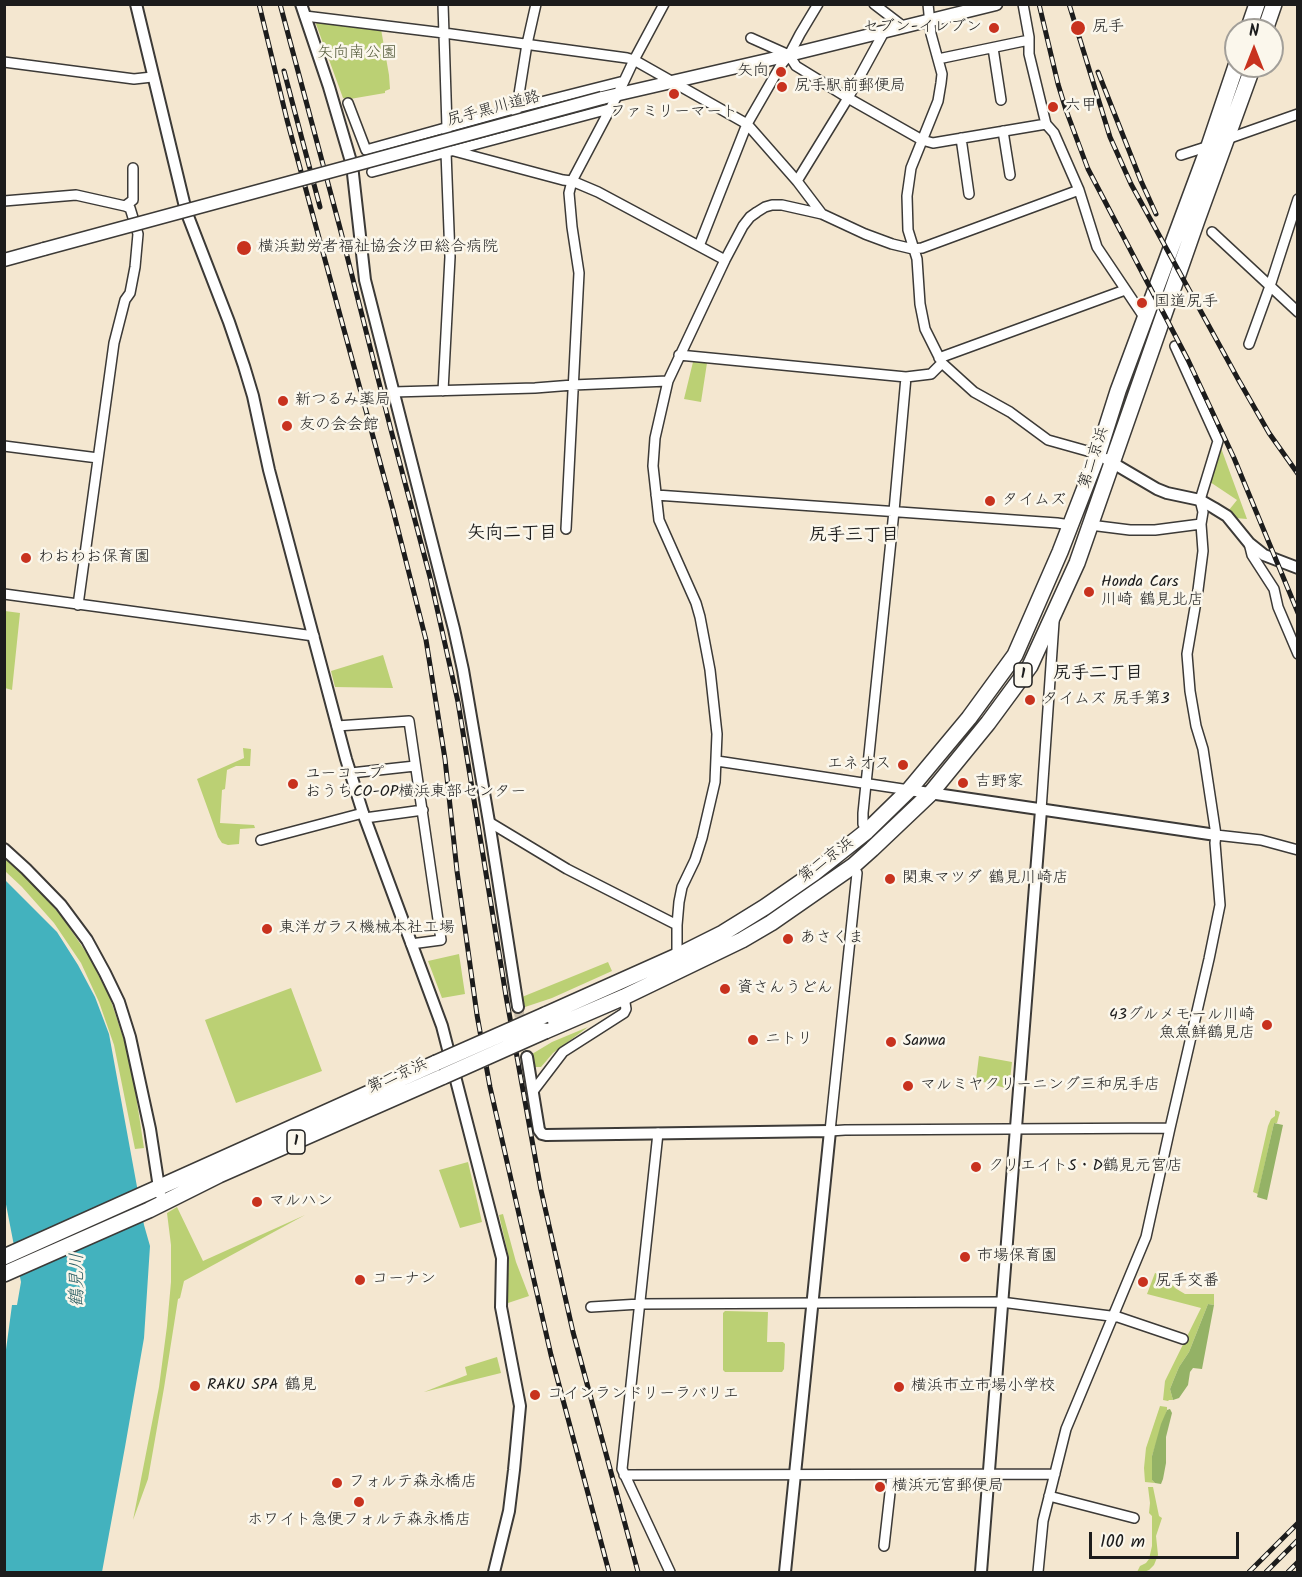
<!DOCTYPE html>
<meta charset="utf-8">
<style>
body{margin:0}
#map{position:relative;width:1302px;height:1577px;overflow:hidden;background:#f4e7d0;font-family:Kalam,sans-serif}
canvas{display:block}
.frame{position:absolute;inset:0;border:6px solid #1c1c1c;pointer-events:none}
.north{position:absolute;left:1224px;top:18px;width:60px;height:60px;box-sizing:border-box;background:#fbf7ec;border:2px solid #a29f99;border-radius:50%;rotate:0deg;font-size:16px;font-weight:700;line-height:24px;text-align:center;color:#1c1c1c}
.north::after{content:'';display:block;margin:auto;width:21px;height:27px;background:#c8321e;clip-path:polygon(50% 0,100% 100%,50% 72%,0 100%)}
.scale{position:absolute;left:1089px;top:1532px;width:150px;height:27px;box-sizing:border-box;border:3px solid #1c1c1c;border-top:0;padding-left:8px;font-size:18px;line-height:21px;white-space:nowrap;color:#1c1c1c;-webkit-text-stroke:4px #fbf7ec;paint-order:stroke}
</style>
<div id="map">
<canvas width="1302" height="1577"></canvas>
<div class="frame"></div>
<div class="north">N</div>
<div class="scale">100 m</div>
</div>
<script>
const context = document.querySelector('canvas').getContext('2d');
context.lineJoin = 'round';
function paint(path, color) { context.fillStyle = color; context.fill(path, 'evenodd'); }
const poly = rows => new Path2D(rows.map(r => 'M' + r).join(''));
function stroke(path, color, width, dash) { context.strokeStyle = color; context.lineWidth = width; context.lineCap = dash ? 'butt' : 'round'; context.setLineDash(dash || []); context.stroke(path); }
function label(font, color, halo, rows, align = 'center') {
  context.font = font + ' Kalam,"Klee One",sans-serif'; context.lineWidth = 5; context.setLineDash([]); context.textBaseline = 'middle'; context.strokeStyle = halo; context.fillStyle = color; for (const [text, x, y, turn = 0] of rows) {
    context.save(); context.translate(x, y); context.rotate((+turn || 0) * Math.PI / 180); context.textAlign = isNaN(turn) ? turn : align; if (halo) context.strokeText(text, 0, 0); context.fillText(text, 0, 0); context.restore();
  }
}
paint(poly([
 [318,22,381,29,389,75,390,89,385,91,385,93,350,99,343,98,316,24],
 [693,362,707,363,701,402,684,399],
 [1221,448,1247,519,1235,518,1229,510,1237,500,1210,482],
 [5,611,20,613,12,690,5,688],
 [383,655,393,688,335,687,331,671],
 [243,748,251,749,250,766,236,766,227,770,225,789,222,790,220,823,254,825,255,828,240,829,239,844,228,845,222,843,218,837,197,779,244,758],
 [4,857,31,881,62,917,90,958,110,998,125,1043,135,1089,144,1148,135,1149,114,1045,99,1002,81,963,54,923,22,887,5,871],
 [459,954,465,994,442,998,428,961],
 [608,962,612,971,552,998,525,1007,522,997],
 [291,988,322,1071,236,1103,205,1020],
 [588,1027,553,1053,541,1067,535,1067,532,1054,552,1042],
 [979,1056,1012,1062,1009,1089,976,1080],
 [1275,1110,1280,1112,1277,1123,1274,1123,1258,1194,1253,1192,1268,1126,1271,1119,1275,1116],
 [468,1162,482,1222,460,1228,439,1170],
 [177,1207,203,1261,305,1215,184,1281,180,1298,178,1299,164,1388,148,1479,133,1520,159,1387,167,1326,171,1282,171,1245,167,1213],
 [503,1214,516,1262,529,1296,508,1303,507,1290,509,1258,499,1215],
 [1155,1273,1167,1277,1175,1288,1185,1294,1214,1294,1214,1305,1208,1304,1189,1352,1179,1367,1174,1379,1170,1389,1173,1400,1169,1400,1168,1401,1163,1400,1165,1381,1201,1308,1147,1294],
 [725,1311,768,1312,767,1342,783,1342,785,1344,784,1369,782,1372,725,1372,723,1370,723,1313],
 [497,1357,501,1373,424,1392,467,1375,465,1367],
 [1160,1406,1167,1407,1167,1410,1152,1456,1152,1480,1155,1483,1145,1482,1144,1468,1146,1448],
 [1148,1487,1153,1487,1159,1516,1162,1518,1156,1536,1158,1555,1154,1565,1149,1570,1144,1572,1137,1572,1140,1566,1146,1563,1149,1559,1152,1546,1152,1516,1149,1513,1150,1503]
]), '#bbd074');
paint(poly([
 [1274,1123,1283,1125,1267,1200,1257,1197],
 [1208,1304,1214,1305,1202,1369,1193,1368,1190,1372,1188,1385,1179,1398,1173,1400,1170,1389,1174,1379,1179,1367,1189,1352],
 [1170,1409,1172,1413,1166,1437,1166,1463,1163,1479,1161,1484,1155,1483,1152,1480,1152,1456,1161,1424,1167,1410]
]), '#94b266');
paint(poly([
 [4,879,57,932,78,965,95,997,109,1034,144,1225,150,1246,144,1338,125,1447,102,1572,5,1572,5,1357,12,1305,17,1305,21,1282,4,1194]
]), '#43b2be');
stroke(poly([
 [518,1007,527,1057]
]), '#c9beac', 10, [10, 5]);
const minor = poly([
 [443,4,447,127,446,152,450,257,443,391],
 [874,4,904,27],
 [928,4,931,34,942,74,941,83,938,101,911,168,907,196,908,230,917,259,920,304,925,329,942,363,974,392,1010,412,1048,440,1098,454],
 [1023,4,1029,37,1029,54,1046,124],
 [305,16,444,33,627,58,634,60,747,124,797,181,822,214,865,234,892,244,913,249,922,248,1079,190],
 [751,38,789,55,796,66,848,98,922,140,933,143,1046,124,1054,133,1079,190,1097,247,1146,320],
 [993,48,1001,100],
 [938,59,1029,40],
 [4,62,134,79,152,77],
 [348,103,366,150,517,108,624,81],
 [516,113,527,44,536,4],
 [1003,131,1010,175],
 [961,138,969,194],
 [1227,139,1298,114],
 [454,151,563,180,572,181,598,192,725,260],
 [1181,155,1209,146],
 [372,172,609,109],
 [797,181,848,98,884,32],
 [4,201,76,195,125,206,130,208,138,234,135,267,130,293,125,300,114,343,78,605],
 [125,206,133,200,133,168],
 [1212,232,1298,312],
 [699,246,747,124,781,65,789,55,800,34,818,4],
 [1249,344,1270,286,1298,199],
 [679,355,906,377,931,374,942,363],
 [939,358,1125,290],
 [393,392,535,388,573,385,668,381],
 [4,446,98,458],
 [656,495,1057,523,1070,525],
 [1090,525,1130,530,1155,530,1201,524],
 [566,529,579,273,572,227,569,193,572,181,618,94,634,60,664,4],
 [1249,543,1252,555,1274,589,1278,607,1298,654],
 [4,594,314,636],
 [337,726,409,721,441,940,411,944],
 [717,761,909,790],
 [351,773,415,766],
 [1041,810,1054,622],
 [365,818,423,810],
 [489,822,567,869,677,925],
 [867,831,863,824,863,813,894,511,906,377],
 [1216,835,1261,840,1298,850],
 [261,840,363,813],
 [853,866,857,873,830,1131,845,1130,1170,1128],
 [677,956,677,925,679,902,682,887,695,860,702,838,715,782,717,734,710,670,700,617,696,603,659,520,653,466,655,438,668,381,725,260,743,226,750,217,757,212,765,207,772,205,782,205,822,214],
 [534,1090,563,1052,624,1013,626,1009,624,997],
 [658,1133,622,1469,670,1572],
 [591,1307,640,1304,1001,1302,1118,1317,1183,1339],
 [624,1475,1055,1474],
 [1049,1496,1134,1518],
 [884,1546,892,1475],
 [1038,1572,1043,1521,1066,1429,1146,1237,1170,1128,1209,959,1220,905,1215,843,1216,835,1203,749,1196,726,1190,691,1187,654,1198,590,1203,551,1201,524,1203,512,1200,500,1218,441,1175,346]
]);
const tertiary = poly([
 [136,4,186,211,229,322,244,366,253,396,269,470,346,759,363,813,442,1026,502,1258,501,1307,520,1406,514,1470,509,1511,494,1572],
 [301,4,329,87,352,165,365,280,454,629,463,670,489,822,518,1007],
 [1106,459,1157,489,1167,493,1200,500,1214,508,1227,516,1249,543,1264,555,1298,568],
 [909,790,1216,835],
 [4,849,26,869,61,905,87,940,105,973,119,1002,130,1037,150,1129,160,1194],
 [527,1057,539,1130,542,1134,546,1135,830,1131,785,1572],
 [981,1572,1041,810]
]);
const secondary = poly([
 [602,98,789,55,996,4],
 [4,260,44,249]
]);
const trunk = poly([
 [1248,30,1257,4],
 [1265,30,1274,4],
 [545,1015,677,956,723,933,765,907,814,873,867,831,909,790,969,718,1015,655,1060,552,1098,454,1118,391,1209,146,1236,66],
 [545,1031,624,997,742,940,771,923,853,866,872,849,930,794,988,723,1030,666,1077,563,1197,220,1253,66],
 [4,1257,436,1063],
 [4,1274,149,1210,219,1175,444,1076]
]);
stroke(minor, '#3c3a37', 12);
stroke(tertiary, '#3c3a37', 14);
stroke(secondary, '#3c3a37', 15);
stroke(trunk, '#3c3a37', 18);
stroke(minor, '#fff', 9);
stroke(tertiary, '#fff', 10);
stroke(secondary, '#fff', 12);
stroke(trunk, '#fff', 15);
const rail = poly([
 [259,4,287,120,393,510,426,640,445,759,457,871,477,1015,490,1087,551,1355,609,1572],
 [280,4,340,228,391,430,430,577,458,702,506,996,541,1190,573,1332,638,1572],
 [1039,4,1058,84,1066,110,1088,169,1188,360,1234,458,1298,613],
 [1069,4,1110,137,1131,184,1238,379,1269,433,1298,474],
 [284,71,320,207],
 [1098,72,1141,181,1156,214],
 [1249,1572,1298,1523],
 [1266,1572,1298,1540],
 [1288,1572,1298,1562]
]);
stroke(rail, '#1c1c1c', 5);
stroke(rail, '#fbf7ec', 3, [9]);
const secondaryBridge = poly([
 [44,249,602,98]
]);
const trunkBridge = poly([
 [436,1063,545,1015],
 [444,1076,545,1031]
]);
stroke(secondaryBridge, '#3c3a37', 15, []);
stroke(trunkBridge, '#3c3a37', 18, []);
stroke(secondaryBridge, '#fff', 12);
stroke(trunkBridge, '#fff', 15);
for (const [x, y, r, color] of [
 [994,28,6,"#c8321e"],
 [1078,28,8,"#c8321e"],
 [781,72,6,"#c8321e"],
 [782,87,6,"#c8321e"],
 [674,94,6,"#c8321e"],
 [1053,107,6,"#c8321e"],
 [244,248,8,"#c8321e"],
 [1142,303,6,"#c8321e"],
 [283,401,6,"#c8321e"],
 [287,426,6,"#c8321e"],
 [990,501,6,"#c8321e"],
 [26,558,6,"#c8321e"],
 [1089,592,6,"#c8321e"],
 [1030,700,6,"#c8321e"],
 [903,765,6,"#c8321e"],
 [963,783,6,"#c8321e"],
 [293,784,6,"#c8321e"],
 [890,879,6,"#c8321e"],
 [267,929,6,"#c8321e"],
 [788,939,6,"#c8321e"],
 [725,989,6,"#c8321e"],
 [1267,1025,6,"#c8321e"],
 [753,1040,6,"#c8321e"],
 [891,1042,6,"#c8321e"],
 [908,1086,6,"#c8321e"],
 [976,1167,6,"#c8321e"],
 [257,1202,6,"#c8321e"],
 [965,1257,6,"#c8321e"],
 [360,1280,6,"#c8321e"],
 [1143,1282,6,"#c8321e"],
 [195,1386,6,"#c8321e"],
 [899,1387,6,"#c8321e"],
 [535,1395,6,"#c8321e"],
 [337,1483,6,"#c8321e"],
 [880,1487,6,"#c8321e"],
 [359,1502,6,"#c8321e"]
]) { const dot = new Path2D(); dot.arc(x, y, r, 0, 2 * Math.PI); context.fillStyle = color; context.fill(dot); stroke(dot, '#fbf7ec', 2); }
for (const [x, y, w] of [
 [1023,675,18],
 [296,1142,18]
]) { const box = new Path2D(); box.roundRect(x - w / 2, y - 12, w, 24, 4.5); context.fillStyle = '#fbf7ec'; context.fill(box); stroke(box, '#1c1c1c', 1.5); }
label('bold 15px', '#1c1c1c', null, [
 ["1",1023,675],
 ["1",296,1142]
]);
label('16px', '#1c1c1c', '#fbf7ec', [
 ["セブン-イレブン",982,28,"right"],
 ["尻手",1092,28],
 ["矢向",769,72,"right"],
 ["尻手駅前郵便局",794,87],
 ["六甲",1065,107],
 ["ファミリーマート",674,113,"center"],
 ["横浜勤労者福祉協会汐田総合病院",258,248],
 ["国道尻手",1154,303],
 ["新つるみ薬局",295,401],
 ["友の会会館",299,426],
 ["タイムズ",1002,501],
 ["わおわお保育園",38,558],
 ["Honda Cars",1101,583],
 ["川崎 鶴見北店",1101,601],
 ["タイムズ 尻手第3",1042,700],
 ["エネオス",891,765,"right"],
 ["ユーコープ",305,775],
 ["おうちCO-OP横浜東部センター",305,793],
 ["吉野家",975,783],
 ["関東マツダ 鶴見川崎店",902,879],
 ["東洋ガラス機械本社工場",279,929],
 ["あさくま",800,939],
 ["資さんうどん",737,989],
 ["43グルメモール川崎",1255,1016,"right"],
 ["魚魚鮮鶴見店",1255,1034,"right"],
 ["ニトリ",765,1040],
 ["Sanwa",903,1042],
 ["マルミヤクリーニング三和尻手店",920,1086],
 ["クリエイトS・D鶴見元宮店",988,1167],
 ["マルハン",269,1202],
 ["市場保育園",977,1257],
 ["コーナン",372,1280],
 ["尻手交番",1155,1282],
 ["RAKU SPA 鶴見",207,1386],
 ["横浜市立市場小学校",911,1387],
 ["コインランドリーラバリエ",547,1395],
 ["フォルテ森永橋店",349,1483],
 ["横浜元宮郵便局",892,1487],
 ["ホワイト急便フォルテ森永橋店",359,1521,"center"]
], 'left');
label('16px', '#545b3b', '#fbf7ec', [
 ["矢向南公園",357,54]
]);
label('16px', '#1c1c1c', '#fbf7ec', [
 ["尻手黒川道路",494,110,-15],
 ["第二京浜",1095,458,-72],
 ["第二京浜",827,861,-37],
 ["第二京浜",398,1077,-24]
]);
label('bold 18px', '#1c1c1c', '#fbf7ec', [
 ["矢向二丁目",512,535],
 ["尻手三丁目",854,537],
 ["尻手二丁目",1098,675]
]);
label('italic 18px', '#2e6065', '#fbf7ec', [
 ["鶴見川",79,1280,-90]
]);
</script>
